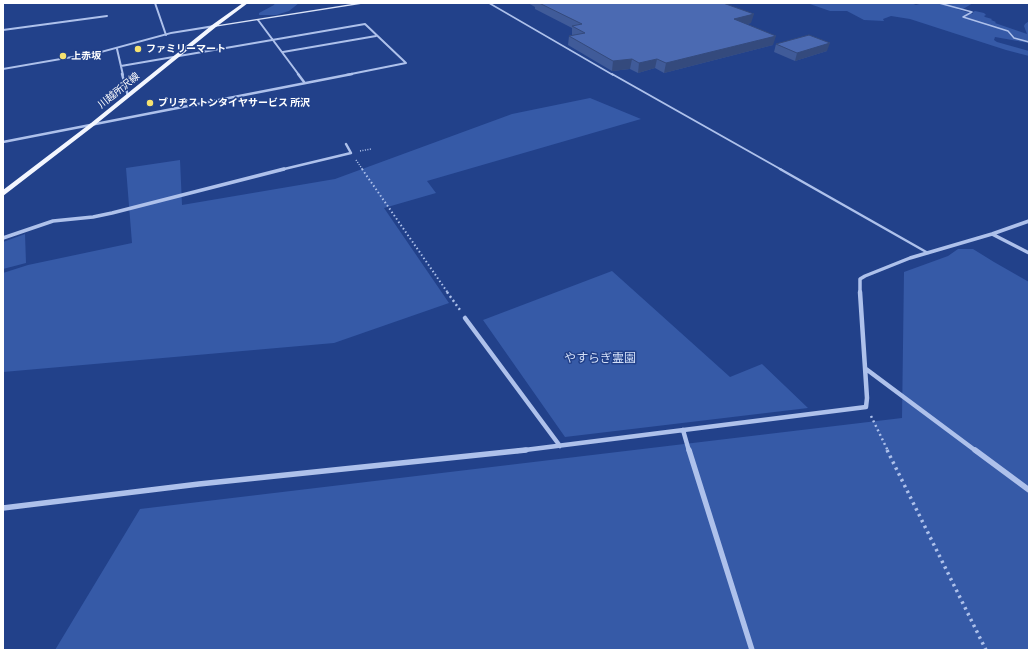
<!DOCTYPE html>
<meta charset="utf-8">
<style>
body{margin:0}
#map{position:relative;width:1032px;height:653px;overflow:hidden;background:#22418a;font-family:Signika,sans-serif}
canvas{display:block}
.frame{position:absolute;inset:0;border:4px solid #fff;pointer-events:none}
</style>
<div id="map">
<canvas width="1032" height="653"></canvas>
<div class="frame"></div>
</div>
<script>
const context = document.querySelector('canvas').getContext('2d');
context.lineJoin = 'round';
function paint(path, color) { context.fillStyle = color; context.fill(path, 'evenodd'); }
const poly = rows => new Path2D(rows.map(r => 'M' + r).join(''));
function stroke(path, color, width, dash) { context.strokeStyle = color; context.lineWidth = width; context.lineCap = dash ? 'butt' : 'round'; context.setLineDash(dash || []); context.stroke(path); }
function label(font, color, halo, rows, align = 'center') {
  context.font = font + ' Signika,"Noto Sans JP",sans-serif'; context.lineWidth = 3; context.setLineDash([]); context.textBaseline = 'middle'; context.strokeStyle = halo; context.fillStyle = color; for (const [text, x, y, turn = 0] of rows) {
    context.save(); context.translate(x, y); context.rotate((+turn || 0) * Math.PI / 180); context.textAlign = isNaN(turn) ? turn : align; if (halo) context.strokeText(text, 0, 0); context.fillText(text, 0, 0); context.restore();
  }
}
paint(poly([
 [275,3,299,3,289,11,276,15,259,15,259,13,274,5],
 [807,3,911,3,916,5,923,3,973,3,963,9,957,9,973,14,973,12,975,11,984,13,986,15,984,16,985,17,992,19,991,20,996,22,995,23,1027,34,1024,26,1025,24,1029,21,1029,43,995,37,994,40,997,42,1029,51,1029,56,1006,50,910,19,891,16,883,19,884,21,864,20,847,11,830,11],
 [590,98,641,119,427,181,436,193,384,208,449,303,334,343,3,372,3,273,28,265,132,243,126,168,180,160,182,205,335,179,512,114],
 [25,234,26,263,3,269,3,242],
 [958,249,973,249,994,262,1029,282,1029,650,55,650,140,509,902,418,904,272,948,256],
 [612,271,730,377,762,364,808,408,565,437,483,320]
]), '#365aa7');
stroke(poly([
 [360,151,371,149],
 [356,160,363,170]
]), '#aec1eb', 1.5, [1, 1.5]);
stroke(poly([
 [362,169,448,293]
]), '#aec1eb', 2, [1.5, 2.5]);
stroke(poly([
 [447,292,460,310],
 [871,416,888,451]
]), '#aec1eb', 2.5, [2, 3]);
stroke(poly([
 [887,450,986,650]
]), '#aec1eb', 3.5, [2.5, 4]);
stroke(poly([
 [489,3,613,75],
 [939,3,972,12,963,17,1008,31,1014,38,1029,42]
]), '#aec1eb', 1.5);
stroke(poly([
 [612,74,782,170]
]), '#aec1eb', 2);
stroke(poly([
 [780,169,928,253]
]), '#aec1eb', 2.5);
stroke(poly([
 [155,3,166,35],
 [258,20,299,75],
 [3,30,107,16],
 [117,49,123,75],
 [283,52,376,36],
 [121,66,365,24,406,63],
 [346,75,406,63]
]), '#aec1eb', 2);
stroke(poly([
 [122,74,128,96],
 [298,74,304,82],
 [3,142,352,74],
 [280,170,351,153,346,144]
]), '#aec1eb', 2.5);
stroke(poly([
 [992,234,1029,253],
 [3,238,53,221,93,217,112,213,284,169],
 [860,293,860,279,865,276,910,258,992,234,1029,221]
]), '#aec1eb', 3.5);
stroke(poly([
 [465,318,560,446],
 [866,369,976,451],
 [683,430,689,451],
 [517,451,866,407,867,398,860,292]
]), '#aec1eb', 4.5);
stroke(poly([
 [689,450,752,650],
 [975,450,1029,490],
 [3,508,199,484,526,450]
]), '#aec1eb', 5.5);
paint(poly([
 [214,25,215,27,171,34,101,53,3,70,3,68,101,51,171,32,214,25]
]), '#aec1eb');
paint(poly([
 [358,3,367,3,214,27,212,26,358,3]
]), '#dae3f8');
paint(poly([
 [243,3,248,3,216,27,95,125,3,196,3,190,91,123,212,25,243,3]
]), '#f3f6fe');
paint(poly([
 [528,3,723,3,751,23,746,24,773,45,664,73,655,68,638,73,630,69,612,71,568,45,569,36,572,35,572,28,535,9,535,7],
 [776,44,827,51,795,61,774,52]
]), '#405b99');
paint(poly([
 [754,14,751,23,731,28,734,19],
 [776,36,773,45,664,73,666,63],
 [830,43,827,51,795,61,797,53],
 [632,59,630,69,612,71,613,61],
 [657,59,655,68,638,73,639,63]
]), '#344a7d');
const building = poly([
 [539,3,723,3,754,14,734,19,776,36,666,63,657,59,639,63,632,59,613,61,569,36,585,33,572,26,582,24,539,3],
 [809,35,830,43,797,53,776,44,809,35]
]);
paint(building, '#4b6ab2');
stroke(building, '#344a7d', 1);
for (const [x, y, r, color] of [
 [138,49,4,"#f6e270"],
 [63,56,4,"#f6e270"],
 [150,103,4,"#f6e270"]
]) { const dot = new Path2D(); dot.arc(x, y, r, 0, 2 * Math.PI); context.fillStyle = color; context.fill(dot); stroke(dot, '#22418a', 1.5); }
label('bold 10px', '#fff', '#22418a', [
 ["ファミリーマート",146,49],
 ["上赤坂",71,56],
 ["ブリヂストンタイヤサービス 所沢",158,103]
], 'left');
label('10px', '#fff', '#22418a', [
 ["川越所沢線",119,91,-39]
]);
label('12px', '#d3dff8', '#22418a', [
 ["やすらぎ霊園",600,359]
]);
</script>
